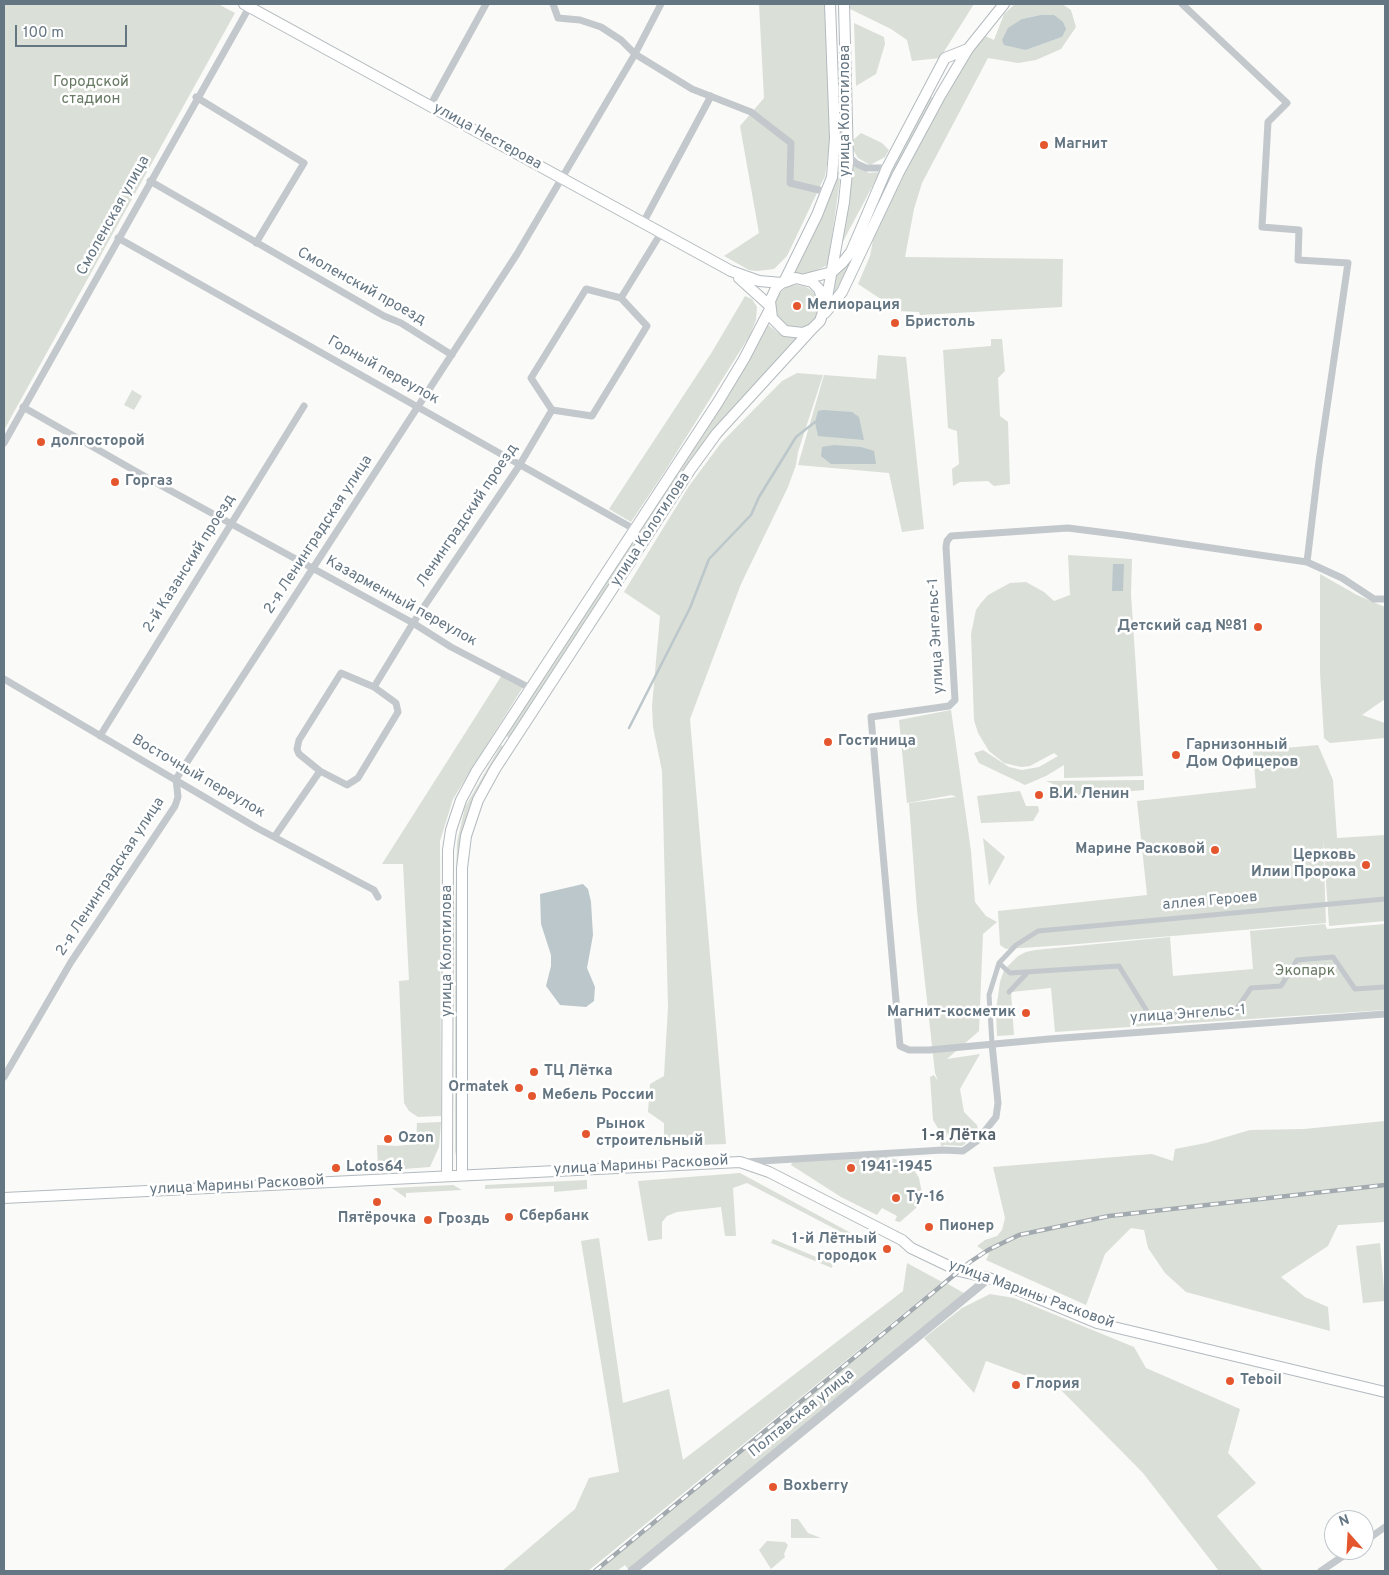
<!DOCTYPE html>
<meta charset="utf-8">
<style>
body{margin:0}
#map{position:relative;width:1389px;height:1575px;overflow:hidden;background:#fafaf8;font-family:Overpass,sans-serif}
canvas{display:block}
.frame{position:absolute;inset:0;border:5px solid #657683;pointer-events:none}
.north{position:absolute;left:1324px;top:1510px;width:50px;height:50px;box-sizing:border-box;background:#fff;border:1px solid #c1c8cd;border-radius:50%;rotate:341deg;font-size:14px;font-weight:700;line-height:20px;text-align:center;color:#657683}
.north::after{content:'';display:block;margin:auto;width:18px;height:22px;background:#e4572e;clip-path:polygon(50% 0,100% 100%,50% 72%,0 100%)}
.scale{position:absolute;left:15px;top:25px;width:112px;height:22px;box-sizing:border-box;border:2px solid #657683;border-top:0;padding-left:6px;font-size:15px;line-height:18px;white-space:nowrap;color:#657683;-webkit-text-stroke:4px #fff;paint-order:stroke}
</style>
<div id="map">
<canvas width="1389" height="1575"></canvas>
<div class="frame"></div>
<div class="north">N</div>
<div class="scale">100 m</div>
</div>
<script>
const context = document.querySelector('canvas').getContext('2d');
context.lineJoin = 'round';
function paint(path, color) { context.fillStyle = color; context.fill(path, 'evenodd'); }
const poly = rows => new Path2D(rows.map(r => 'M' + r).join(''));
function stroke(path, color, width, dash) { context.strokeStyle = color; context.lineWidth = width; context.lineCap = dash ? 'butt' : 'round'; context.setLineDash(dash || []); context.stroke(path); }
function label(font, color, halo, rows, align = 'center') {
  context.font = font + ' Overpass,sans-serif'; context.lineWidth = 5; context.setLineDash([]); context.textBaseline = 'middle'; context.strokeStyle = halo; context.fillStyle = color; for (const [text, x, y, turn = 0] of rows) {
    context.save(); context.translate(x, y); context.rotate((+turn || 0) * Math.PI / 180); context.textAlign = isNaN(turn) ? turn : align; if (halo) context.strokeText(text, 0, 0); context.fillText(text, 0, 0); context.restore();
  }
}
paint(poly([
 [4,4,218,4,235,13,4,430],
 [759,4,828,4,829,82,829,150,825,176,787,256,774,269,757,271,749,270,724,256,759,233,740,126,764,98],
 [838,4,842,4,843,158,828,265,812,272,789,275,830,193,840,45],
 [848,4,974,4,940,58,912,61,907,40,891,29,848,8],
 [1015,4,1062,4,1071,10,1076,27,1061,49,1036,60,1018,63,988,58,922,183,914,209,905,257,1063,259,1062,307,920,315,919,312,899,311,858,284,870,256,874,235,922,139,973,48,983,35,994,40,1004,14],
 [1040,15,1054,15,1062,37,1026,50,1022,19],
 [854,23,884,37,885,44,876,74,856,86],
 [930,95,933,99,832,299,836,270],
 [861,133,882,143,889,150,885,157,870,165,858,158,852,148,852,141],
 [853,164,869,173,880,172,839,249],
 '775 307a22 22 0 1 1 44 0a22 22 0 1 1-44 0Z',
 [745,296,752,299,757,307,756,320,750,335,665,471,631,522,609,509,712,352],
 [766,323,782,336,797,338,711,433,512,739,506,736,690,452],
 [991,339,1002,339,1005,371,998,378,1000,416,1008,422,1010,484,994,486,988,481,960,482,953,486,952,469,959,464,957,431,948,428,943,350,991,346],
 [878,355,906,357,924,529,902,532,889,473,798,465,824,375,876,379],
 [797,373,823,375,798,452,796,465,788,487,741,584,690,719,726,1144,664,1146,664,1123,648,1112,650,1084,664,1076,668,1007,662,771,653,727,652,706,660,616,624,592,689,486,721,443,782,381],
 [132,390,142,396,134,410,124,405],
 [1068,555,1132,559,1131,594,1143,776,1064,778,1064,765,1046,776,1025,785,979,763,974,753,983,750,1009,767,1022,770,1039,767,1058,756,1054,753,1030,766,1021,767,1004,763,989,751,978,733,974,720,971,634,976,610,981,603,988,595,1010,583,1026,582,1044,592,1054,601,1070,595],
 [1320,574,1357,595,1385,607,1385,699,1362,715,1385,723,1385,738,1330,743,1324,738,1320,672],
 [502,675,523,687,453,799,440,841,441,1116,418,1117,409,1111,404,1103,399,981,409,980,403,864,382,864],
 [951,710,971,851,975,902,986,916,997,922,983,934,979,1031,947,1059,980,1054,960,1089,964,1112,977,1125,979,1133,962,1146,945,1145,949,1136,947,1132,945,1145,941,1146,939,1130,933,1120,930,1077,934,1075,938,1081,935,1073,917,910,909,803,956,797,952,795,907,803,899,720],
 [501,745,506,749,463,840,458,1141,455,1156,455,914,457,842,465,807],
 [1318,745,1333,780,1337,838,1385,835,1385,921,1329,926,1323,837,1326,923,1066,945,1006,949,1000,945,998,911,1147,895,1137,801,1256,788,1253,751],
 [1144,780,1144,790,1053,798,1053,784,1046,781],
 [1020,791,1026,806,1038,806,1039,811,1033,821,981,823,977,796],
 [983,838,1005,857,989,886],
 [1325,924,1327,929,1385,924,1385,1010,1055,1032,1051,988,1011,992,1014,1035,997,1036,996,1010,1000,982,1004,970,1018,956,1026,952,1035,950,1170,937,1173,976,1253,969,1250,931],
 [1385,1121,1385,1222,1338,1225,1328,1246,1281,1277,1305,1297,1328,1307,1330,1331,1186,1292,1165,1273,1148,1248,1144,1230,1131,1228,1105,1254,1086,1305,986,1260,989,1254,977,1246,985,1240,997,1236,1002,1230,1005,1218,993,1167,1152,1154,1173,1161,1175,1149,1206,1143,1250,1130,1304,1129],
 [441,1122,439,1147,430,1167,378,1171,377,1145,396,1146,416,1144,417,1123],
 [883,1156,910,1163,919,1178,922,1193,916,1208,900,1222,895,1221,897,1216,882,1208,877,1215,841,1197,791,1165,793,1161],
 [740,1173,862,1239,860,1242,747,1183,733,1188,736,1236,725,1236,721,1207,677,1212,667,1216,662,1222,662,1239,648,1241,638,1181],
 [587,1180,587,1189,554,1192,554,1186,485,1189,485,1185],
 [453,1185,462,1190,406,1193,406,1198,392,1188],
 [599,1238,623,1403,669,1389,683,1460,903,1291,907,1263,942,1282,588,1571,502,1571,575,1509,589,1478,619,1472,581,1241],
 [773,1239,833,1264,832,1268,771,1243],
 [1380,1243,1385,1301,1363,1303,1356,1246],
 [946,1283,964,1293,628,1569,625,1565,617,1571,596,1571],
 [990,1294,1014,1298,1134,1347,1146,1368,1240,1409,1228,1453,1256,1483,1217,1516,1263,1571,1219,1571,1143,1473,1059,1388,986,1361,974,1393,924,1338,962,1308],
 [791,1519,798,1519,808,1533,821,1538,791,1538],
 [767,1541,785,1542,788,1545,784,1554,785,1557,771,1569,759,1550]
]), '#dadfd7');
paint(poly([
 [1040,15,1054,15,1063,22,1066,29,1062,37,1026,50,1004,45,1002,40,1008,28,1022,19],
 [823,410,852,412,859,417,864,440,818,436,815,422,818,411],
 [834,445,861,447,874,451,876,464,831,464,821,456,822,447],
 [1113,564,1124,564,1123,591,1112,591],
 [583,884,588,889,591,902,593,935,587,968,595,987,594,1001,586,1007,560,1005,546,986,551,966,551,955,541,924,540,894]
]), '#bbc7cb');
stroke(poly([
 [629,728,690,608,709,559,751,515,759,497,796,437,815,422]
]), '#bbc7cb', 2.5);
const secondary = poly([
 [244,4,731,271,759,281,782,283,796,278,812,282,819,289,825,306,820,321,812,329,803,333,785,331,772,318,770,301,776,288,782,283],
 [739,278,770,306],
 [805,279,832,272,843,262,851,252,887,168,945,58,968,49],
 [784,282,817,215,832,177,835,138,830,4],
 [826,303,844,202,848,162,844,4],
 [825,313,842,292,898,174,940,96,968,49,1004,4],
 [462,1175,462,868,466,836,478,800,495,769,690,470,717,433,812,329],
 [447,1176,448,850,451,830,461,800,476,772,718,402,744,359,770,309],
 [4,1198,740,1162,769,1172,902,1240,911,1248,959,1271,989,1278,1097,1323,1385,1392]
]);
stroke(secondary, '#b3babf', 12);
stroke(poly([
 [999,963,1010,973,1119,966,1150,1016,1236,1010,1251,988,1281,986,1297,960,1333,957,1355,989,1385,987],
 [1009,992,1028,972],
 [992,1044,989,995,999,963,1016,945,1038,931,1385,899]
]), '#c3c8cc', 5);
stroke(poly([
 [553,4,558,18,580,20,601,27,621,40,635,54,692,89,751,112,791,143,790,183,827,192],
 [1182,4,1287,103,1268,122,1262,227,1299,230,1298,260,1348,263,1319,462,1307,562],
 [196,97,304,163,256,243],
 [430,106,486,4],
 [848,156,857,164,866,168,887,168],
 [150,181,384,316,401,323,452,355],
 [643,223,711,96],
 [118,238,634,529],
 [23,407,151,480,413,623,451,647,530,688],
 [552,410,592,416,647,326,621,298],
 [4,443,251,4],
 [1385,599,1374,599,1342,578,1307,562,1123,535,1068,528,951,536,947,541,946,547,955,700,949,706,871,717,900,1046,909,1050,929,1050,1049,1039,1385,1014],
 [4,679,257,828,374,890,378,897],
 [100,736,304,406],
 [320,771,347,785,358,778,398,712,396,703,374,687],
 [275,836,320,771,299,754,297,749,299,740,341,673,374,687,413,623,519,466,552,410,531,378,586,289,621,298,661,233],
 [4,1077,71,962,175,806,178,797,176,779,517,254,635,54,661,4],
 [745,1162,943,1150,963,1151,977,1141,996,1117,998,1103,992,1044],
 [1364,1542,1385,1527],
 [1321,1571,1352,1550]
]), '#c3c8cc', 7);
stroke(poly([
 [632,1571,989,1278]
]), '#c3c8cc', 9);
stroke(secondary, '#fff', 10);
const rail = poly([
 [595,1571,970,1262,988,1250,1019,1235,1109,1216,1385,1185]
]);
stroke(rail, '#a2aab0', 4.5);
stroke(rail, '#fff', 2.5, [8]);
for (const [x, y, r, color] of [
 [1044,145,5,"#e4572e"],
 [797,306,5,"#e4572e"],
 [895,323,5,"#e4572e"],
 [41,442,5,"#e4572e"],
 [115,482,5,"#e4572e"],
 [1258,627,5,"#e4572e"],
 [828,742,5,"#e4572e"],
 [1176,755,5,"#e4572e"],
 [1039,795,5,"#e4572e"],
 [1215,850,5,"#e4572e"],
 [1366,865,5,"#e4572e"],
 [1026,1013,5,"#e4572e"],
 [534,1072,5,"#e4572e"],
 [519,1088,5,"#e4572e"],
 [532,1096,5,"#e4572e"],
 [586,1134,5,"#e4572e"],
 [388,1139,5,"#e4572e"],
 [336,1168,5,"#e4572e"],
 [851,1168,5,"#e4572e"],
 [896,1198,5,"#e4572e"],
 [377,1202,5,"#e4572e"],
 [509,1217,5,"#e4572e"],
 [428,1220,5,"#e4572e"],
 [929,1227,5,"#e4572e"],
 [887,1249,5,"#e4572e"],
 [1230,1381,5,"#e4572e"],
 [1016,1385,5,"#e4572e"],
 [773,1487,5,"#e4572e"]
]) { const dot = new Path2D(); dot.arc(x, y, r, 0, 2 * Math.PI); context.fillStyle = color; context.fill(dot); stroke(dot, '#fff', 2); }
label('15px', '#687a64', '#fff', [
 ["Городской",91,83],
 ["стадион",91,100],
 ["Экопарк",1305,972]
]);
label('15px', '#657683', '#fff', [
 ["улица Колотилова",846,111,-90],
 ["улица Нестерова",487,137,29],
 ["Смоленская улица",114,216,-61],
 ["Смоленский проезд",361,287,29],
 ["Горный переулок",383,371,29],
 ["Ленинградский проезд",468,516,-56],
 ["улица Колотилова",651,530,-57],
 ["2-я Ленинградская улица",319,535,-57],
 ["2-й Казанский проезд",190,564,-58],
 ["Казарменный переулок",401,602,29],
 ["улица Энгельс-1",937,636,-93],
 ["Восточный переулок",198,777,30],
 ["2-я Ленинградская улица",111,877,-57],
 ["аллея Героев",1210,902,-5],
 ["улица Колотилова",448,951,-90],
 ["улица Энгельс-1",1188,1015,-4],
 ["улица Марины Расковой",641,1166,-3],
 ["улица Марины Расковой",237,1186,-3],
 ["улица Марины Расковой",1031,1295,20],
 ["Полтавская улица",802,1414,-39]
]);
label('bold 15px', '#657683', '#fff', [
 ["Магнит",1054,145],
 ["Мелиорация",807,306],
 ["Бристоль",905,323],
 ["долгосторой",51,442],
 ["Горгаз",125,482],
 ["Детский сад №81",1248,627,"right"],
 ["Гостиница",838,742],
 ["Гарнизонный",1186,746],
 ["Дом Офицеров",1186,763],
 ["В.И. Ленин",1049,795],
 ["Марине Расковой",1205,850,"right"],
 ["Церковь",1356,856,"right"],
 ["Илии Пророка",1356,873,"right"],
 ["Магнит-косметик",1016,1013,"right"],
 ["ТЦ Лётка",544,1072],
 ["Ormatek",509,1088,"right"],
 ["Мебель России",542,1096],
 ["Рынок",596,1125],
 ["строительный",596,1142],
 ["Ozon",398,1139],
 ["Lotos64",346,1168],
 ["1941-1945",861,1168],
 ["Ту-16",906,1198],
 ["Сбербанк",519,1217],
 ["Пятёрочка",377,1219,"center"],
 ["Гроздь",438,1220],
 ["Пионер",939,1227],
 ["1-й Лётный",877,1240,"right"],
 ["городок",877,1257,"right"],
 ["Teboil",1240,1381],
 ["Глория",1026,1385],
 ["Boxberry",783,1487]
], 'left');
label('bold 16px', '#57646e', '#fff', [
 ["1-я Лётка",959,1137]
]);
</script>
